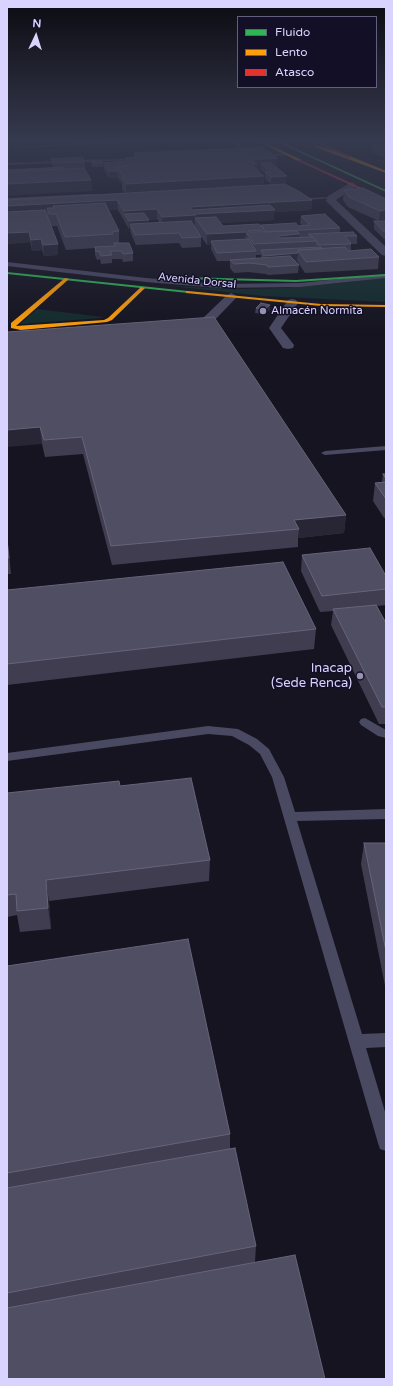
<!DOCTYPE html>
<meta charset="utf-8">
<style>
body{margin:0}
#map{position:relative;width:393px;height:1386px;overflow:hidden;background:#161421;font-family:"Varela Round",sans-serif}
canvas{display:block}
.frame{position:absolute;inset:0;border:8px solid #d9d4ff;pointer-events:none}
.legend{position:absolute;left:237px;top:16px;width:140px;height:72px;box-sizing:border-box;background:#130f26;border:1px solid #625e7d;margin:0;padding:5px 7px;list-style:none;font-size:12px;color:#d9d4ff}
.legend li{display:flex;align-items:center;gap:8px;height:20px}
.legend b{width:20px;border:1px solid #625e7d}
.north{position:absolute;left:16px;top:16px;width:40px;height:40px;-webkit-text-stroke:3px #130f26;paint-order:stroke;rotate:4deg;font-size:11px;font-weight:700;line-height:16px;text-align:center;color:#d9d4ff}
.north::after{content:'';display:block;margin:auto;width:14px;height:18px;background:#d9d4ff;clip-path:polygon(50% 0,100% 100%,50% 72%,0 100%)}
</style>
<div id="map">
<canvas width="393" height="1386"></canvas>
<div class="frame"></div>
<ul class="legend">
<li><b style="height:5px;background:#30b455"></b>Fluido</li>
<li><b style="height:5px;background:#ff9f0a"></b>Lento</li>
<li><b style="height:5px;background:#e5322d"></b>Atasco</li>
</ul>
<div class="north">N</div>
</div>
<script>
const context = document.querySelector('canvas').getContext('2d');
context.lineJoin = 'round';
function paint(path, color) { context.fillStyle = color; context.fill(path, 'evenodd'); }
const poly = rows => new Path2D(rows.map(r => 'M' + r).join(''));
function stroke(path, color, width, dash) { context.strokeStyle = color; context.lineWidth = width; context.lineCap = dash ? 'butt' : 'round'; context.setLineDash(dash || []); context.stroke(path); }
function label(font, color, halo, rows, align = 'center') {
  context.font = font + ' "Varela Round",sans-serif'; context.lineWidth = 3; context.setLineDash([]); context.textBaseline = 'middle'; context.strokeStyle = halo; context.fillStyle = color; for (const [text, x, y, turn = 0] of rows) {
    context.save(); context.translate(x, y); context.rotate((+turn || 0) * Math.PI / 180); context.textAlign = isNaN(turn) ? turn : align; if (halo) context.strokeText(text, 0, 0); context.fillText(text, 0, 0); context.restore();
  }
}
paint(poly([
 [386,277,386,302,264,296,169,286,241,289,283,288,342,283],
 [37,309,103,317,101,318,22,324,21,323]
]), '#132c2d');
paint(poly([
 [112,141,143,141,26,148,24,147,112,141],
 [230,141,235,141,247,152,236,155,236,153,242,152,230,141],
 [286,153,287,155,258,157,256,156,286,153],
 [141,158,140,160,7,165,7,163,141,158],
 [90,194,100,196,103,202,99,203,96,198,90,196,7,200,7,198,90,194],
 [296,196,305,198,331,197,333,198,305,200,294,198,296,196],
 [7,262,146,278,219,284,300,283,386,274,386,278,300,287,219,288,146,282,7,266,7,262],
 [386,446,386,450,325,455,321,453,325,451,386,446],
 [365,718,386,730,386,738,378,736,361,725,359,722,361,719,365,718],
 [208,726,238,729,257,739,269,749,284,777,295,812,386,809,386,819,297,821,362,1034,386,1033,386,1047,366,1048,386,1115,386,1151,380,1149,378,1143,272,777,260,754,249,745,232,736,208,734,7,761,7,753,208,726]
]), '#4a4962');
paint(poly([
 [352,182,356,185,355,187,336,200,386,247,386,256,382,255,326,201,328,196,352,182],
 [231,293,235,295,237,297,235,299,210,325,202,325,200,322,202,319,227,295,231,293],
 [292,299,296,300,298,303,281,328,294,345,293,348,288,349,283,348,269,328,288,300,292,299]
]), '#4a4962');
paint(poly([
 [279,141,386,190,386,192,275,141,279,141],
 [7,272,188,291,190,292,188,293,7,274,7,272],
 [386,274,386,276,296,282,184,279,182,278,184,277,296,280,386,274]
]), '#30b455');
paint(poly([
 [261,141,300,159,301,160,298,161,257,141,261,141],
 [315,145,350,156,386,171,386,173,315,147,315,145],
 [65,278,69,279,16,326,104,320,108,318,141,287,145,288,112,320,107,322,21,330,11,328,11,323,65,278],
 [188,291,321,304,386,305,386,307,321,306,186,293,186,291,188,291]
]), '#ff9f0a');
paint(poly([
 [317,141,350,156,351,157,348,158,313,141,317,141],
 [298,159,386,199,386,201,298,161,298,159]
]), '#e5322d');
paint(poly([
 [386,144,386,158,372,152,372,145],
 [253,147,277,158,277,168,286,183,271,184,265,179,265,174,261,170,258,170,264,185,312,200,311,210,274,212,274,220,221,223,223,226,302,225,300,223,301,216,340,228,340,232,357,236,357,244,351,244,351,251,379,257,378,269,305,273,297,261,295,261,299,265,298,273,268,275,266,274,248,272,234,273,230,268,230,261,217,261,211,249,211,244,207,245,200,235,201,237,201,247,182,248,179,243,136,245,131,234,130,229,129,229,118,210,108,210,119,231,119,243,133,253,133,261,123,262,122,259,112,259,112,263,101,264,100,259,97,260,95,255,95,248,66,250,57,226,51,226,58,255,44,256,42,250,32,251,30,242,7,244,7,200,125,193,122,189,122,184,118,178,109,178,104,170,104,163,125,162,125,158,134,157,134,153,253,149],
 [157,219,159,222,149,223,149,220],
 [256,255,261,255,261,258,256,258],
 [51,159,85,162,85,169,91,180,92,191,8,172,8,170,53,168,52,165],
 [91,160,103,163,104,167,92,167,91,164],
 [344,190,386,199,379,221,348,207,343,200],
 [374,221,386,221,386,239,384,239,374,229],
 [256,308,270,309,265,314,255,313],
 [7,332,346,515,344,533,298,538,298,547,112,565,83,454,45,457,42,444],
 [383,474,386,474,386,518,384,518,373,501,375,483,382,482],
 [7,534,11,574,7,574],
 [302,555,386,576,386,605,377,606,386,623,386,724,379,724,331,625,333,611,320,612,301,571],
 [7,590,316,629,314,649,7,685],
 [120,786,210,860,209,881,49,901,51,929,20,932,17,915,7,917,7,793],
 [364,843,386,843,386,991,361,864],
 [7,966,230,1134,230,1149,256,1246,255,1262,7,1379]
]), '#403d50');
paint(poly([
 [47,141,77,141,47,143],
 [7,144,9,144,10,154,7,154],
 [277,158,277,169,261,163,261,170,257,170,251,175,252,160],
 [109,171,117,171,118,178,109,178],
 [264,176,264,187,126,195,126,184],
 [287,176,286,183,271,184,271,177],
 [91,180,92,191,7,196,7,184],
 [117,200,118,210,54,213,47,208,47,214,7,216,7,206],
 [312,200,311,210,274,212,274,220,200,224,195,218,195,226,163,227,162,217,190,207],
 [157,209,157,219,129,221,124,214,125,221,124,211],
 [386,210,386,220,379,221,380,211],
 [149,220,149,227,130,224,130,229,129,229,129,221],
 [265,230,264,240,252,241,248,231],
 [29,232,30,242,7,244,7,233],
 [246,232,245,242,211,241,211,244,207,245,207,234],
 [299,234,299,242,278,243,278,236],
 [41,239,42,250,32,251,31,240],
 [58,244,58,255,44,256,43,245],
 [298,253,297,261,264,264,264,256],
 [270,305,270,309,265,314,265,309],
 [40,427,42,444,7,447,7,430],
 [346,515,344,533,298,538,299,529,294,520],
 [46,880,49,901,51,929,48,908]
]), '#282635');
const building = poly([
 [386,144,386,151,372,145,386,144],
 [253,147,263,147,277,158,252,160,257,164,252,165,264,176,126,184,122,177,124,177,117,167,132,166,125,158,137,157,134,153,248,148,255,149,253,147],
 [82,157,85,162,53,163,51,159,82,157],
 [91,160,101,160,103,163,92,163,91,160],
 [125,161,129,166,117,167,117,171,109,171,104,163,125,161],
 [261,163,271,163,287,176,271,177,265,172,271,172,261,163],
 [64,167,65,169,8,172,8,170,64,167],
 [84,168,91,180,7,184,7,172,84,168],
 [285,184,300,192,312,200,190,207,192,210,270,205,275,210,195,214,196,215,162,217,157,209,124,211,117,200,7,206,7,200,285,184],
 [363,188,386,199,386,210,380,211,349,197,344,190,363,188],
 [105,203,119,231,112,232,113,234,65,237,56,214,49,214,47,208,54,208,53,206,105,203],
 [45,210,58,244,43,245,41,239,31,240,29,232,7,233,7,212,45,210],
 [144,213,149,220,129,221,124,214,144,213],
 [325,214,340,228,265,232,265,230,261,225,296,223,298,226,310,225,301,216,325,214],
 [216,217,223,226,259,224,265,230,248,231,249,232,297,231,299,234,278,236,279,238,313,237,317,241,254,244,246,232,207,234,195,218,216,217],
 [191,221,201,237,182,238,179,233,135,235,130,224,191,221],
 [374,221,386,221,386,231,384,232,374,221],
 [353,232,357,236,345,236,351,244,318,245,317,244,317,241,313,237,311,237,308,234,353,232],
 [249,239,256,251,217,253,211,241,249,239],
 [114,243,129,243,133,253,123,254,121,251,110,251,112,255,101,256,99,251,96,252,95,247,115,246,114,243],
 [321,247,322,249,298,250,298,253,264,256,261,250,321,247],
 [345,247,349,251,371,249,379,257,306,262,298,250,345,247],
 [290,256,299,265,268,267,267,265,249,263,234,264,230,260,290,256],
 [261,303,270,305,265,309,256,308,261,303],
 [214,317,346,515,294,520,299,529,111,546,82,437,44,440,40,427,7,430,7,332,214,317],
 [383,474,386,474,386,479,383,474],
 [386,482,386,499,375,483,386,482],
 [7,540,9,558,7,558,7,540],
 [370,548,386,576,386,589,322,596,302,555,370,548],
 [283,562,316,629,7,664,7,590,283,562],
 [376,605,386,623,386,707,382,707,333,609,376,605],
 [191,778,210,860,46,880,48,908,17,911,16,894,7,895,7,793,119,781,120,786,191,778],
 [364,843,386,843,386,951,364,843],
 [188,939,230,1134,7,1173,7,966,188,939],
 [235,1148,256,1246,7,1293,7,1188,235,1148],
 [295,1255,325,1379,7,1379,7,1308,295,1255]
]);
paint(building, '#504e63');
stroke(building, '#66637b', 1);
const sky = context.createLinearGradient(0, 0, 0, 335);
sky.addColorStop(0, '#0c0b12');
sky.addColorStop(0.42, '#363a4e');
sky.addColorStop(1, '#363a4e00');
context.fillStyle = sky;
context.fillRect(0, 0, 393, 335);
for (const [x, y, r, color] of [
 [263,311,4,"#9591b1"],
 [360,676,4,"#9591b1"]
]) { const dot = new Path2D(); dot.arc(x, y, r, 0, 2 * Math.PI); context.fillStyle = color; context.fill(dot); stroke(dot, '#130f26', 1.5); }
label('11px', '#d9d4ff', '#130f26', [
 ["Avenida Dorsal",197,281,6]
]);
label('11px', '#d9d4ff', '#130f26', [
 ["Almacén Normita",271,311]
], 'left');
label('13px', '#d9d4ff', '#130f26', [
 ["Inacap",352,669],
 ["(Sede Renca)",352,684]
], 'right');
</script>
